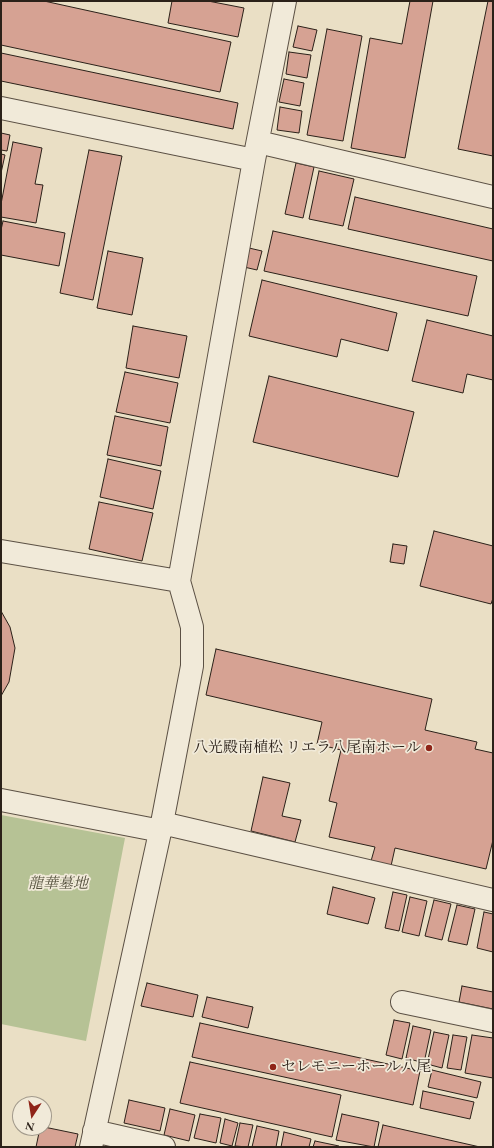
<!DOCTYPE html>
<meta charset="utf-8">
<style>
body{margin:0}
#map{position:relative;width:494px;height:1148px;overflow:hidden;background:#eadfc5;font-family:"EB Garamond",serif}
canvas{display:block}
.frame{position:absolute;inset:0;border:2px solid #2b2119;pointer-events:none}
.north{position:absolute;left:12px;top:1096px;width:40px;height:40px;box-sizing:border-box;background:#f1ead9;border:1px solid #a29a8c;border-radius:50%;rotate:192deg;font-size:11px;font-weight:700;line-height:16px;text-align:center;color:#2b2119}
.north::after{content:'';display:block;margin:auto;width:14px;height:18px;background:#8f2418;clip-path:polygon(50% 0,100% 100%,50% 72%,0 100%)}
</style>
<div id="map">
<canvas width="494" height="1148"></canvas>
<div class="frame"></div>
<div class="north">N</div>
</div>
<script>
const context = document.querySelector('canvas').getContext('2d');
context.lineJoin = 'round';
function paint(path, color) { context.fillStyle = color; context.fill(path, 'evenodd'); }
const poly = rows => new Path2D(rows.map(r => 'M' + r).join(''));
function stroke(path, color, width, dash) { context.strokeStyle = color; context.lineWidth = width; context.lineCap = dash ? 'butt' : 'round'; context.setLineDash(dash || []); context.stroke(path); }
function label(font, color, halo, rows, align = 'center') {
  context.font = font + ' "EB Garamond","Noto Serif JP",serif'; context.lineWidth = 3.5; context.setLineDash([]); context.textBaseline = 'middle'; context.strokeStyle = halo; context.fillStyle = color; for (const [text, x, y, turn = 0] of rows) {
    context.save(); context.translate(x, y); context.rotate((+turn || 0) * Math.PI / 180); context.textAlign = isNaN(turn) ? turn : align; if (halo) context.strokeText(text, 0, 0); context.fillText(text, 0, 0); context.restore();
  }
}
paint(poly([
 [1,815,125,838,86,1041,1,1024]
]), '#b6c295');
const building = poly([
 [1,1,44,1,231,42,220,92,1,45,1,1],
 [172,1,208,1,244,8,238,37,168,23,172,1],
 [410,1,433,1,405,158,351,148,370,38,402,44,410,1],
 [488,1,493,1,493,156,458,149,488,1],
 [298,26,317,30,312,51,293,47,298,26],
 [327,29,362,36,343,141,307,135,327,29],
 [289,52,311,55,307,78,286,74,289,52],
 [1,53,238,103,233,129,1,81,1,53],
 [284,79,304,83,300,106,279,102,284,79],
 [280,107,302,111,299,133,277,130,280,107],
 [1,133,10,135,7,151,1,150,1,133],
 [13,142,42,148,35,184,43,185,36,223,1,217,1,204,13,142],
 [89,150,122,156,93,300,60,293,89,150],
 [1,154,5,155,1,173,1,154],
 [296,163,314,167,303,218,285,214,296,163],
 [319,171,354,179,343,226,309,219,319,171],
 [355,197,493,229,493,261,348,229,355,197],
 [3,221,65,233,59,266,1,255,1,230,3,221],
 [273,231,477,276,468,316,264,271,273,231],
 [249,248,262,251,257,270,244,267,249,248],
 [108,251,143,258,132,315,97,308,108,251],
 [262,280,397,313,388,351,341,339,337,357,249,336,262,280],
 [427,320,493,336,493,380,467,374,463,393,412,381,427,320],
 [133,326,187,336,179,378,126,368,133,326],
 [125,372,178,383,170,423,116,412,125,372],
 [269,376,414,412,398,477,253,442,269,376],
 [115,416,168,427,161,466,107,455,115,416],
 [108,459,161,471,153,509,100,497,108,459],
 [99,502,153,513,142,561,89,549,99,502],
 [434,531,493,546,493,598,491,604,420,586,434,531],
 [393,544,407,546,404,564,390,562,393,544],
 [1,611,10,627,15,648,9,682,1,696,1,611],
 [216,649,432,699,425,730,477,742,475,749,493,753,493,840,486,869,395,848,391,866,371,861,375,847,329,837,337,803,329,801,341,750,317,744,322,722,206,695,216,649],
 [263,777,290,783,282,816,301,820,295,842,251,831,263,777],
 [333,887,375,898,368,924,327,914,333,887],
 [393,892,407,895,399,931,385,928,393,892],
 [410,897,427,901,419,936,402,932,410,897],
 [434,900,451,904,442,940,425,936,434,900],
 [457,905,475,909,467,945,448,941,457,905],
 [484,912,493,914,493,952,477,948,484,912],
 [147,983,198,995,193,1017,141,1006,147,983],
 [462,986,493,992,493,1009,459,1002,462,986],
 [207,997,253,1007,248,1028,202,1017,207,997],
 [394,1020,410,1023,402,1059,386,1055,394,1020],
 [200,1023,420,1071,413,1105,192,1057,200,1023],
 [413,1026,431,1030,424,1063,406,1058,413,1026],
 [434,1032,449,1035,442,1068,427,1064,434,1032],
 [453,1035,467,1037,461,1070,447,1068,453,1035],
 [472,1035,493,1038,493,1078,465,1073,472,1035],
 [190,1062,341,1095,332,1137,180,1103,190,1062],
 [432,1070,481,1082,477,1098,428,1087,432,1070],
 [423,1091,474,1102,470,1119,420,1108,423,1091],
 [129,1100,165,1108,160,1131,124,1123,129,1100],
 [170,1109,195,1115,189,1141,164,1135,170,1109],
 [200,1114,221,1118,216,1143,194,1138,200,1114],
 [342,1114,379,1122,374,1147,336,1140,342,1114],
 [225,1119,238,1123,232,1146,220,1143,225,1119],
 [240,1123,253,1125,248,1147,235,1146,240,1123],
 [383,1125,480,1147,378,1147,383,1125],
 [257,1126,279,1131,276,1147,252,1147,257,1126],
 [44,1127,78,1134,75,1147,36,1147,40,1128,44,1128,44,1127],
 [284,1132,311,1139,309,1147,281,1147,284,1132],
 [315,1141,339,1146,339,1147,313,1147,315,1141]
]);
paint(building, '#d6a293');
stroke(building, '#2b2119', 1);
const minor = poly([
 [1,108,254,160],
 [258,142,493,197],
 [1,551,179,581],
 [1,800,161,831],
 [162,823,493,900],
 [402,1002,493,1021],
 [94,1131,164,1147],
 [91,1147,162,823,192,666,192,627,179,581,254,160,285,1]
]);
stroke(minor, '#5b5044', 24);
stroke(minor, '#f1ead9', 22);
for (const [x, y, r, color] of [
 [429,748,4,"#8f2418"],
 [273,1067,4,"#8f2418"]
]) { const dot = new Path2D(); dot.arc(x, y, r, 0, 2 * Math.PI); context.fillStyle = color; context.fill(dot); stroke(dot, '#f1ead9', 1.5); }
label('15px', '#2b2119', '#f1ead9', [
 ["八光殿南植松 リエラ八尾南ホール",421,748],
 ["セレモニーホール八尾",281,1067,"left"]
], 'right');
label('italic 15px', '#55513e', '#f1ead9', [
 ["龍華墓地",58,884]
]);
</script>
